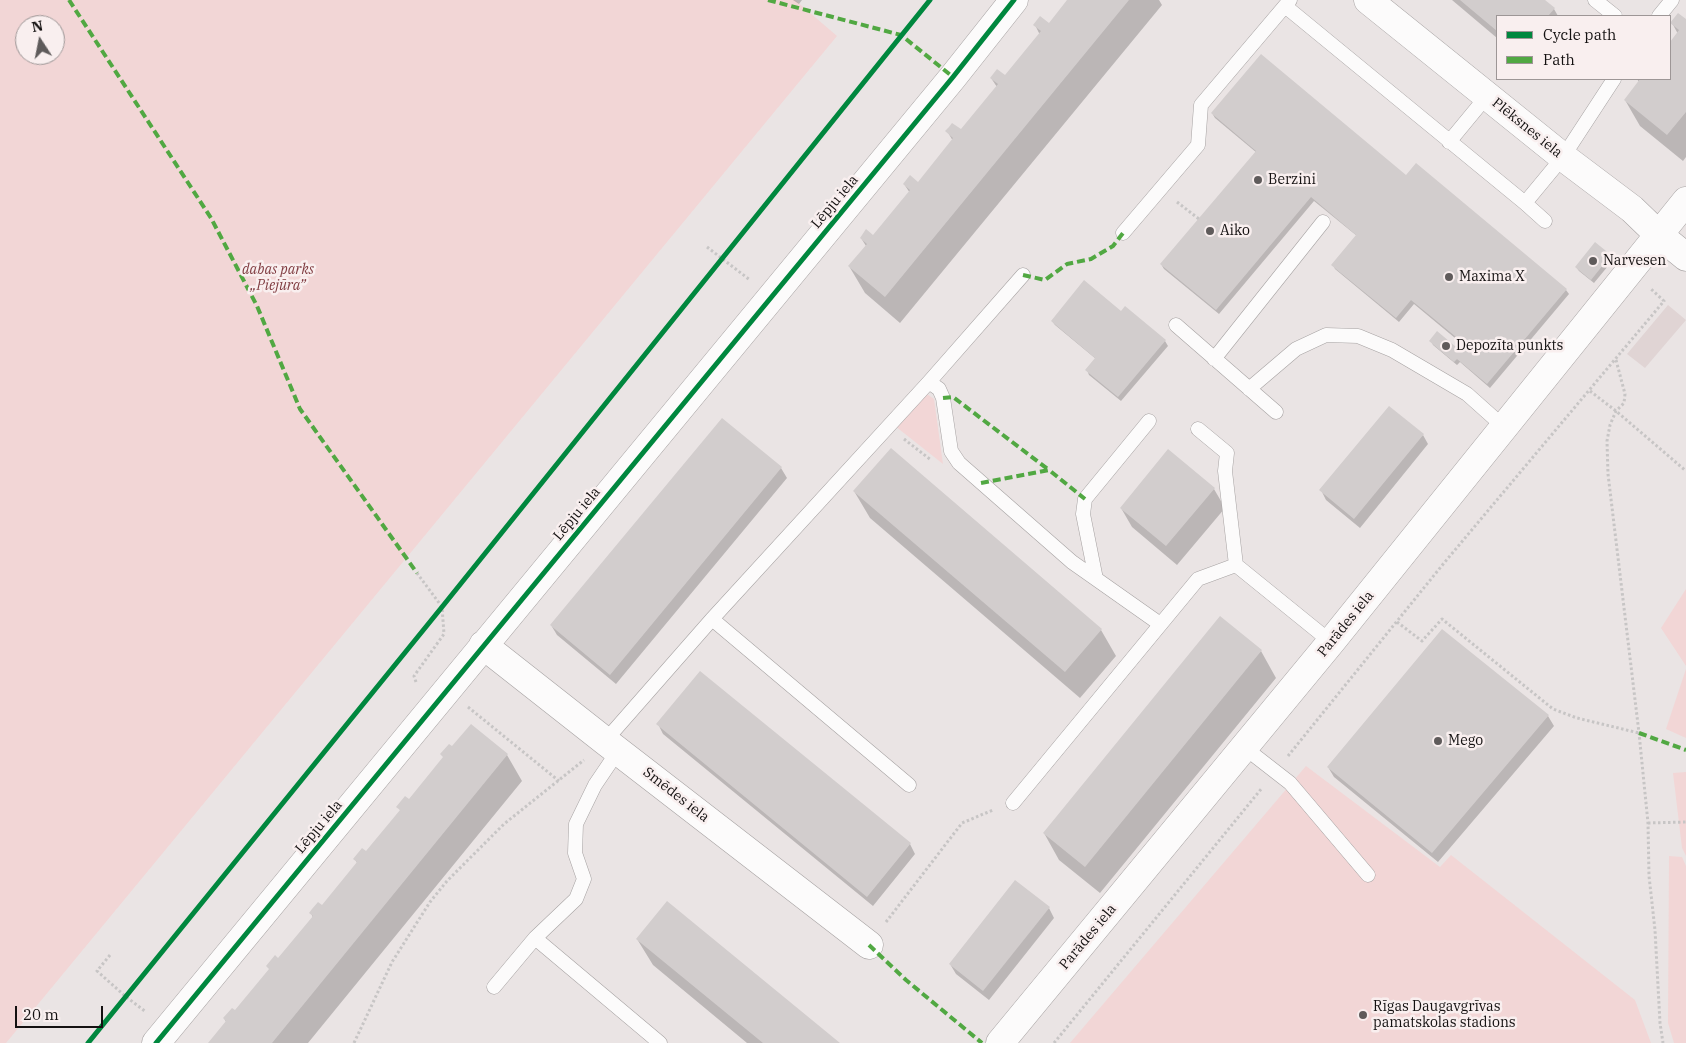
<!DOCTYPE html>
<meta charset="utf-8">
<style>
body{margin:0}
#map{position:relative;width:1686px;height:1043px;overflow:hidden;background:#eae4e4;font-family:"IBM Plex Serif",serif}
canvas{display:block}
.legend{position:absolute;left:1496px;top:15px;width:175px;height:65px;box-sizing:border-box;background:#f9efef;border:1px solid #9d9696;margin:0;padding:6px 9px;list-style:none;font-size:15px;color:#141111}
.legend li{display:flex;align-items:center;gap:10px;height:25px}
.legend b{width:25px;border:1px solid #9d9696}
.north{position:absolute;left:15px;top:15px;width:50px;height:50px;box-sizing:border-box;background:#f9efef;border:1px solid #9d9696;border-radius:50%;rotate:349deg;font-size:14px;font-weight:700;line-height:20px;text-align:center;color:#141111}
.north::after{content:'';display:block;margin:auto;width:18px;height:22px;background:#5f5b5b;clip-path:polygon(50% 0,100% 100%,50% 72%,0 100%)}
.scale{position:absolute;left:15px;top:1006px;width:88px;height:22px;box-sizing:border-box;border:2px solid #141111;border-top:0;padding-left:6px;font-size:15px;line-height:18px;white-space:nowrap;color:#141111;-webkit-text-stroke:4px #f9efef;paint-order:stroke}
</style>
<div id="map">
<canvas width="1686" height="1043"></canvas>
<ul class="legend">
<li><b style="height:6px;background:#00873e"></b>Cycle path</li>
<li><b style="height:6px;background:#51a842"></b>Path</li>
</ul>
<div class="north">N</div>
<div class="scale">20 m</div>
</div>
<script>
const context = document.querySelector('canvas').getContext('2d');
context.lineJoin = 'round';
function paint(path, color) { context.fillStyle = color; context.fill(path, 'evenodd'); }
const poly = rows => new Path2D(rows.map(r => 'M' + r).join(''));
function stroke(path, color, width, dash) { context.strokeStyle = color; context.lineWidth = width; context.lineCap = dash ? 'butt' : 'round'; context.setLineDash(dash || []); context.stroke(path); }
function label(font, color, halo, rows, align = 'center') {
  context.font = font + ' "IBM Plex Serif",serif'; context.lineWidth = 5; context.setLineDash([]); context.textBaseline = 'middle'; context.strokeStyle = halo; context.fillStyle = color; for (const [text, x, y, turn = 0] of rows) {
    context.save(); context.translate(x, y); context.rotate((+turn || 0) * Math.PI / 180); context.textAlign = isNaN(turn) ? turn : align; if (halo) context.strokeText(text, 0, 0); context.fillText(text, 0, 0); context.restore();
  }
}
paint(poly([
 [1668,305,1686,320,1645,368,1627,354]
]), '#e0d4d4');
paint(poly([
 [0,0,795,0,837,36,6,1043,0,1043],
 [25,25,55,25,55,55,25,55],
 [927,394,934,399,943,464,895,426],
 [1686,589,1686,666,1661,628],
 [1686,669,1686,738,1666,729],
 [1306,766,1440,867,1451,855,1635,1000,1651,1043,1070,1043],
 [1686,772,1686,856,1682,848,1673,773],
 [1669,856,1682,857,1686,866,1686,1043,1674,1043,1668,1023]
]), '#f2d6d6');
paint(poly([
 [793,0,802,0,799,4],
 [1069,0,1159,0,1162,5,900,323,865,293,849,266,866,246,861,238,874,237,910,193,904,184,918,184,953,141,947,131,961,131,997,87,991,78,1005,77,1040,35,1035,25,1049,24],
 [1452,0,1543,0,1554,9,1558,16,1497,16,1497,38],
 [1686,21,1686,157,1683,161,1640,126,1625,100,1639,82,1637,79,1670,79,1670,44,1678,34,1672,23],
 [1212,113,1406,177,1566,290,1569,294,1490,388,1460,362,1457,365,1433,345,1431,341,1462,353,1467,348,1414,304,1399,322,1335,269,1333,265,1357,236,1314,201,1219,314,1164,269,1161,264,1257,153,1215,118],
 [1610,256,1613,260,1594,283,1579,271,1576,267],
 [1122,313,1165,341,1168,346,1121,401,1089,375,1087,370,1096,359,1055,325,1052,321],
 [722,420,781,468,787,478,616,684,557,635,551,625],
 [1423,435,1428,444,1360,528,1326,500,1321,490],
 [1214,489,1225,508,1177,565,1132,527,1121,508],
 [854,491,1101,630,1116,656,1080,698,870,518],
 [1442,631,1548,716,1554,726,1438,862,1334,777,1328,767],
 [1261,651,1276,678,1100,893,1059,860,1044,833],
 [658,724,910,844,915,854,873,906,663,734],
 [471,726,507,755,522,781,308,1043,210,1043,226,1022,224,1018,235,1012,313,918,311,913,322,907,357,863,355,859,366,853,401,811,398,807,409,801],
 [1049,908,1054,918,989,1000,956,974,950,964],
 [637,939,838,1043,747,1043,653,965]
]), '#0003');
paint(poly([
 [1067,0,1129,0,885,297,848,266,867,244,860,238,866,229,873,235,910,190,903,184,910,175,918,182,953,138,945,131,949,127,952,123,961,129,998,84,990,78,997,69,1005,75,1041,31,1033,25,1040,16,1049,23],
 [1460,0,1545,0,1555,8,1548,16,1497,16,1497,31],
 [1678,13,1686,19,1686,112,1667,135,1624,100,1640,79,1670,79,1670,42,1679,30,1670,23],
 [1261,54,1406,175,1416,163,1567,289,1487,384,1457,359,1454,362,1429,341,1437,331,1462,352,1467,346,1411,300,1396,318,1331,265,1356,235,1311,197,1216,310,1160,264,1256,151,1211,113],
 [1595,242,1611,255,1591,280,1575,267],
 [1084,280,1121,311,1125,306,1166,340,1118,397,1085,370,1095,358,1051,321],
 [1389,406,1424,434,1354,519,1319,490],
 [722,418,782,467,610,675,550,625],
 [891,448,1102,629,1065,672,853,491],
 [1168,449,1215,488,1166,546,1120,508],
 [1220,616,1262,650,1085,867,1043,833],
 [1442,629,1549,715,1432,853,1327,767],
 [700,671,911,843,867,897,656,724],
 [471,724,508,754,272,1043,208,1043,226,1021,223,1018,232,1008,235,1010,269,969,266,966,275,955,278,958,313,916,309,913,312,909,318,902,322,905,357,862,353,859,362,848,366,851,400,810,396,807,405,796,409,799,443,757,440,754,449,744,452,746],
 [1015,880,1050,907,983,991,949,964],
 [667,901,840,1043,763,1043,636,939]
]), '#d2cdcd');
const lane = poly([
 [1595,0,1615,16],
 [1285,6,1525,203,1563,157,1614,79],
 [1659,16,1672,0],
 [1449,142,1487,96],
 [1525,203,1545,221],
 [1123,233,1198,145,1201,105,1290,0],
 [1176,325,1276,412],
 [1214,359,1323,222],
 [929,382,939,389,943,398,951,451,959,463,1072,562,1160,624],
 [1249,389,1296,349,1326,335,1358,336,1392,350,1467,394,1504,427],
 [1198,429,1227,453,1225,471,1236,565],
 [1096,579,1083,514,1085,499,1149,421],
 [712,619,909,785],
 [605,741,712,619,929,382,1023,275],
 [1245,748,1290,783,1368,875],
 [1013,803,1198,579,1236,565,1331,642],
 [535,938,576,899,584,879,575,853,576,824,595,785,618,751],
 [494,987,535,938,660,1043]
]);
const street = poly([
 [1368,0,1563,157,1632,209,1659,235,1686,257],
 [483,645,605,741,869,945],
 [156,1043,953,77,1014,0]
]);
const secondary = poly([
 [1000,1043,1331,642,1686,201]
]);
stroke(lane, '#a6a2a2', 15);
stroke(street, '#a6a2a2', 29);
stroke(secondary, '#a6a2a2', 29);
stroke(poly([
 [1177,202,1199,219],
 [707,247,750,280],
 [1616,360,1625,394,1624,403,1616,411,1610,425,1607,441,1608,474,1639,733,1648,823,1649,876,1655,930,1660,1023,1663,1043],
 [1590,391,1616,411,1686,471],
 [904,439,931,460],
 [1397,622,1422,641,1442,619,1553,709,1577,718,1639,733],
 [416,682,414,676,444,634,442,607,417,573],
 [468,707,559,781],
 [1288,756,1444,563,1664,301,1651,289],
 [1648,823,1686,822],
 [886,922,962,823,993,810],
 [110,955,97,971,125,996,146,1012],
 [354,1043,392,962,430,902,447,881,504,824,584,760],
 [1054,1043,1262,788]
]), '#c7c5c5', 3, [2.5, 2.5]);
stroke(lane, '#fcfbfb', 14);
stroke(street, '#fcfbfb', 28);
stroke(secondary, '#fcfbfb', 28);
stroke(poly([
 [69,0,211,218,257,306,300,409,417,573],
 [768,0,901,35,953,77],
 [1023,275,1045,280,1067,264,1091,259,1113,246,1123,233],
 [943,398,953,397,1049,470],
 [981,483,1049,470,1085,499],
 [1639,733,1686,750],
 [869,945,906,980,982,1043]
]), '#51a842', 4, [8, 4]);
stroke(poly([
 [88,1043,442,607,930,0],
 [156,1043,953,77,1014,0]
]), '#00873e', 5);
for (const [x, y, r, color] of [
 [1258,180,5,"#5f5b5b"],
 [1210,231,5,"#5f5b5b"],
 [1593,261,5,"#5f5b5b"],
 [1449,277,5,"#5f5b5b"],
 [1446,346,5,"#5f5b5b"],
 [1438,741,5,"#5f5b5b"],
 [1363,1015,5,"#5f5b5b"]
]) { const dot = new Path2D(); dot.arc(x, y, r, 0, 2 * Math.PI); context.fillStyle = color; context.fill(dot); stroke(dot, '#f9efef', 2); }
label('14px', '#141111', '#f9efef', [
 ["Plēksnes iela",1527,128,39],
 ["Lēpju iela",835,202,-50],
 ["Lēpju iela",577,514,-50],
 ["Parādes iela",1346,624,-51],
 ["Smēdes iela",676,795,38],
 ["Lēpju iela",319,827,-50],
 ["Parādes iela",1088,937,-50]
]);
label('14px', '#141111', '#f9efef', [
 ["Berzini",1268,180],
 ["Aiko",1220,231],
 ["Narvesen",1603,261],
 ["Maxima X",1459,277],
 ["Depozīta punkts",1456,346],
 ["Mego",1448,741],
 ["Rīgas Daugavgrīvas",1373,1007],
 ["pamatskolas stadions",1373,1023]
], 'left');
label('italic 14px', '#813d42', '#f9efef', [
 ["dabas parks",278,270],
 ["„Piejūra”",278,286]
]);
</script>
